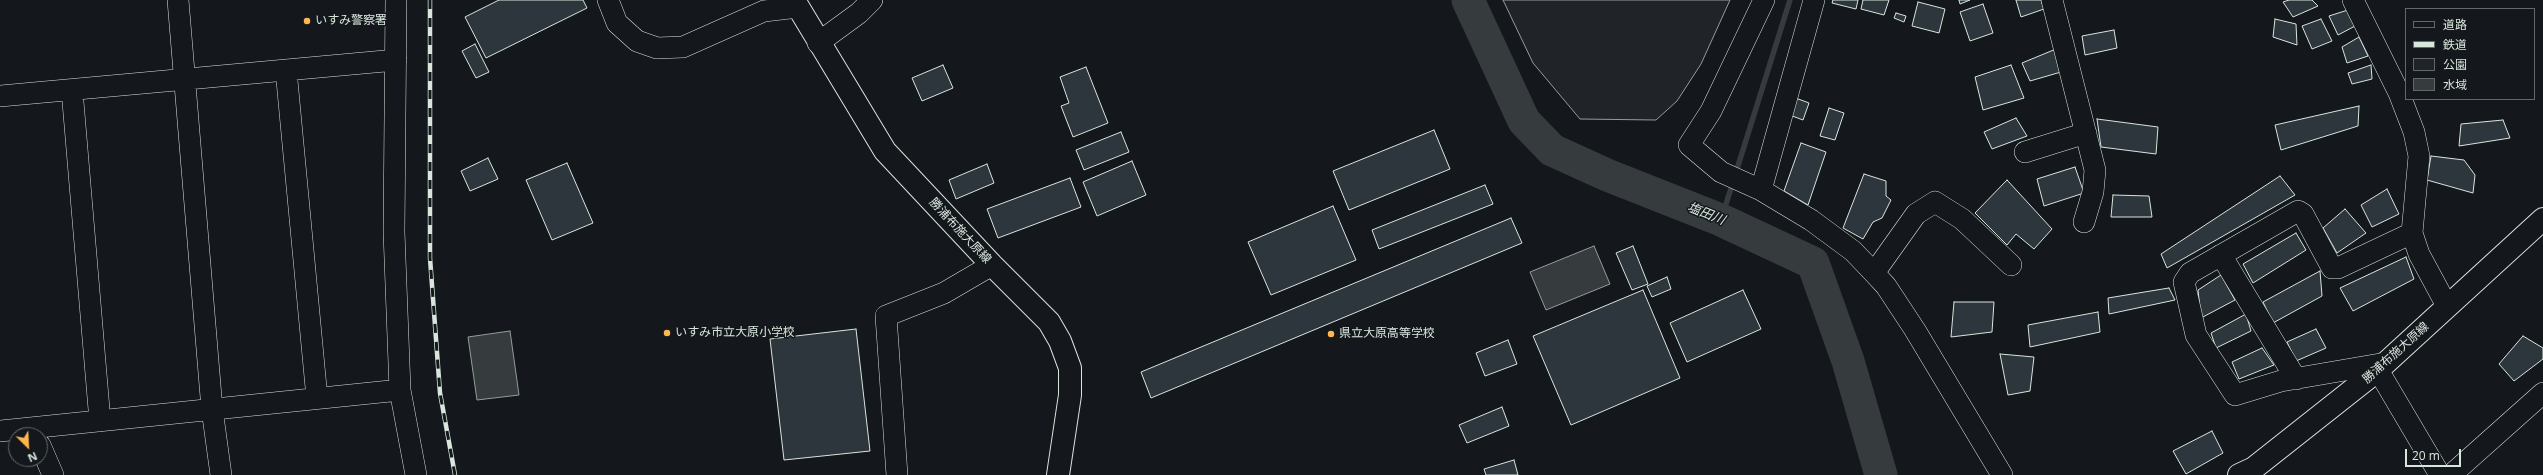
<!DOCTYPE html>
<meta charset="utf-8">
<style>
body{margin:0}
#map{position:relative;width:2543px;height:475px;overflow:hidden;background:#14181c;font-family:"Open Sans","Noto Sans JP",sans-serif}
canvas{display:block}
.legend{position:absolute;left:2405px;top:8px;width:130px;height:92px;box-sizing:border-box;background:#14181c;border:1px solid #626a69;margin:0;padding:5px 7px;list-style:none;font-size:12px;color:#d8e6dc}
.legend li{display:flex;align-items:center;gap:8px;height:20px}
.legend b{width:20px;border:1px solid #626a69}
.north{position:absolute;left:8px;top:427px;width:40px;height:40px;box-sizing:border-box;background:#14181c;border:1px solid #626a69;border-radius:50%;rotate:156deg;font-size:11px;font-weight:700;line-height:16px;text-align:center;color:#d8e6dc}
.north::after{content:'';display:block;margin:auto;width:14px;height:18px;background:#ffb74d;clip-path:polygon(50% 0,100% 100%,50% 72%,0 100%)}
.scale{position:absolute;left:2405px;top:449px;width:56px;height:18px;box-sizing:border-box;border:2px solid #d8e6dc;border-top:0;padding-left:5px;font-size:12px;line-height:14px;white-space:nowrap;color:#d8e6dc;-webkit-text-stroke:3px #14181c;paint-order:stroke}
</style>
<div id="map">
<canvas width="2543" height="475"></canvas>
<ul class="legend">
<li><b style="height:5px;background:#14181c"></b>道路</li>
<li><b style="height:5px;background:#d8e6dc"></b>鉄道</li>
<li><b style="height:11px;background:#202428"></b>公園</li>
<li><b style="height:11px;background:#363b3e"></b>水域</li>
</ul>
<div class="north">N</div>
<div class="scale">20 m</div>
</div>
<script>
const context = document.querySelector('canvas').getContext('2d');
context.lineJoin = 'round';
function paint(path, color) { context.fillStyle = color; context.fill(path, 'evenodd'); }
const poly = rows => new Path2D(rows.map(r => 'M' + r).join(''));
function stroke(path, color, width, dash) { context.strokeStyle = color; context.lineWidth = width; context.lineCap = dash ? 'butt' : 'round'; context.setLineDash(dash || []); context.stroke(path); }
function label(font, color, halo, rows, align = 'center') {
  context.font = font + ' "Open Sans","Noto Sans JP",sans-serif'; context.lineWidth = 3; context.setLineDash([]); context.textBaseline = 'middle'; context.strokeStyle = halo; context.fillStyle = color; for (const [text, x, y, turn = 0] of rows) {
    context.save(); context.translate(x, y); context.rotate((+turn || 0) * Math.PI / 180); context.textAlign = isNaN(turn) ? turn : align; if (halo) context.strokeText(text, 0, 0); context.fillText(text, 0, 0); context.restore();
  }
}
const green = poly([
 [1503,0,1730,0,1701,64,1677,101,1656,120,1580,119,1533,63,1503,0]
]);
paint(green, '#202428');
stroke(green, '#939e99', 1);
const water = poly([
 [1594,246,1610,284,1546,310,1530,272,1594,246],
 [510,331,519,395,477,400,468,337,510,331]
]);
paint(water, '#363b3e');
stroke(water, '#939e99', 1);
stroke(poly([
 [1721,220,1790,0]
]), '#363b3e', 5.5);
stroke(poly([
 [1468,0,1524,121,1552,150,1607,175,1721,220,1813,263,1848,361,1881,475]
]), '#363b3e', 33);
const building = poly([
 [499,0,583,0,587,8,486,58,465,17,499,0],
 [1833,0,1858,0,1856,9,1832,3,1833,0],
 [1863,0,1889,0,1884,15,1861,9,1863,0],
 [1959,0,1970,0,1960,4,1959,0],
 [2016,0,2041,0,2044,9,2021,17,2016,0],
 [2289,0,2312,0,2318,6,2293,17,2283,2,2289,0],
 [1918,2,1945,9,1939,33,1912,26,1918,2],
 [1983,4,1993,33,1970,41,1960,12,1983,4],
 [2348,10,2357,25,2338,35,2329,16,2348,10],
 [1896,13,1906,16,1904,22,1894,18,1896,13],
 [2275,19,2296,24,2297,45,2273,37,2275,19],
 [2321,19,2332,41,2312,49,2302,26,2321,19],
 [2114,30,2117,48,2085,55,2082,36,2114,30],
 [2359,37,2368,56,2347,63,2342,47,2359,37],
 [475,44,489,72,476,78,462,51,475,44],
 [2056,49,2061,72,2030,81,2022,63,2056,49],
 [943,65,953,88,922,101,912,78,943,65],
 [2011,65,2024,98,1983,110,1975,77,2011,65],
 [2371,65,2372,79,2352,84,2348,73,2371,65],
 [1086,67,1108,123,1073,137,1061,106,1069,103,1060,77,1086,67],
 [1793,97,1809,103,1803,120,1787,114,1793,97],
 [2359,106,2358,126,2281,150,2275,125,2359,106],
 [1829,108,1844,113,1835,140,1820,136,1829,108],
 [2016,118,2027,136,1992,149,1984,132,2016,118],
 [2097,119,2158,127,2156,154,2101,147,2097,119],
 [2503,120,2510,138,2459,146,2461,124,2503,120],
 [1434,130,1450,169,1349,210,1333,171,1434,130],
 [1121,132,1129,152,1084,170,1076,150,1121,132],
 [1801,143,1826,152,1808,205,1784,191,1801,143],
 [2431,156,2464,160,2475,175,2473,193,2427,180,2431,156],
 [488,158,498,179,470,191,461,171,488,158],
 [1132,161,1146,195,1097,216,1083,182,1132,161],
 [567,163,593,223,552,240,526,180,567,163],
 [987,164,994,183,956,199,949,180,987,164],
 [2075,167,2084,193,2044,206,2037,179,2075,167],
 [1864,174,1886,181,1886,196,1891,200,1882,218,1873,222,1863,239,1843,228,1864,174],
 [2280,176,2295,195,2167,268,2161,254,2280,176],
 [1070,178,1081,207,998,238,987,209,1070,178],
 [2007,180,2052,229,2034,249,2016,234,2007,245,1975,213,2007,180],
 [1485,185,1493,204,1379,249,1372,230,1485,185],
 [2387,189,2399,214,2372,227,2361,205,2387,189],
 [2113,195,2149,196,2152,217,2111,217,2113,195],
 [1333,206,1356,260,1271,295,1248,242,1333,206],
 [2345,209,2366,233,2337,253,2323,228,2345,209],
 [1511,218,1522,243,1151,398,1141,372,1511,218],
 [2296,233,2306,250,2253,283,2243,264,2296,233],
 [1633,246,1648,284,1632,290,1616,253,1633,246],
 [2406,257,2414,279,2353,311,2340,288,2406,257],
 [2320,271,2322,296,2273,323,2263,302,2320,271],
 [2221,275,2235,300,2201,318,2198,290,2221,275],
 [1667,277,1671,289,1652,297,1647,286,1667,277],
 [2169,288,2175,300,2109,314,2108,298,2169,288],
 [1643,290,1680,378,1571,425,1533,336,1643,290],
 [1743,290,1761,329,1687,362,1670,323,1743,290],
 [1954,302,1994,302,1992,332,1951,337,1954,302],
 [2098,312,2100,332,2030,347,2028,325,2098,312],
 [2246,314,2251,331,2216,348,2211,333,2246,314],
 [856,329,870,451,784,460,770,339,856,329],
 [2316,329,2326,348,2296,361,2287,342,2316,329],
 [2523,336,2543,348,2543,359,2514,381,2499,364,2523,336],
 [1508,340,1517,364,1485,376,1476,353,1508,340],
 [2262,348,2274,365,2239,379,2232,362,2262,348],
 [2000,354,2034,357,2030,391,2008,395,2000,354],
 [1502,407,1509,426,1467,443,1459,425,1502,407],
 [2212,431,2223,453,2186,474,2173,451,2212,431],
 [1514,460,1518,475,1486,475,1484,469,1514,460]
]);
paint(building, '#2c363c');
stroke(building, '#d8e6dc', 1);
const minor = poly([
 [178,0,212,409,221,475],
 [396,0,394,232,400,390,416,475],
 [608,0,617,23,637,41,657,48,683,47,764,11,798,7],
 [1764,0,1711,111,1689,145,1721,172,1761,190,1811,220,1853,251,1874,273,1886,286,1915,330,2002,475],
 [2052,0,2095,170,2093,192,2084,222],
 [2353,0,2399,93,2414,132,2419,156,2412,233,2419,254,2447,306],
 [818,43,859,13,872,0],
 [286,70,317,398],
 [72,90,100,421],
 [0,96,396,60],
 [2025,152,2086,133],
 [1761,190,1814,0],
 [2221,255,2296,379],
 [1874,273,1916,214,1935,202,1962,219,2011,265],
 [2386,363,2281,381,2235,395,2196,335,2184,282,2190,273,2298,211,2303,214,2332,268,2338,268,2412,233],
 [2378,370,2440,475],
 [0,431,400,390],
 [40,445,53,475],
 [897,475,886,316,944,293,992,265],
 [2451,475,2543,393]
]);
const major = poly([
 [794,0,885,151,992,265,1049,322,1060,341,1070,368,1070,395,1058,475],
 [2239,475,2254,468,2378,370,2543,219]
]);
stroke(minor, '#d8e6dc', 22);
stroke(major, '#d8e6dc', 24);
stroke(minor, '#14181c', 21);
stroke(major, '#14181c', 22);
const rail = poly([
 [430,0,430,258,440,393,455,475]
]);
stroke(rail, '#d8e6dc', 4.5);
stroke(rail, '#14181c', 3, [9]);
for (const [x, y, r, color] of [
 [307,21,4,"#ffb74d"],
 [667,333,4,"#ffb74d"],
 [1331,334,4,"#ffb74d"]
]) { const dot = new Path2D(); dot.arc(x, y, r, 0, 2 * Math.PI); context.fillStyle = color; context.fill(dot); stroke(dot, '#14181c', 1.5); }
label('12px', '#d8e6dc', '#14181c', [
 ["いすみ警察署",315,21],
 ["いすみ市立大原小学校",675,333],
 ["県立大原高等学校",1339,334]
], 'left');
label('12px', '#d8e6dc', '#14181c', [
 ["勝浦布施大原線",960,231,47],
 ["勝浦布施大原線",2396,353,-42]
]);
label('italic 13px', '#d8e6dc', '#14181c', [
 ["塩田川",1706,214,22]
]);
</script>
